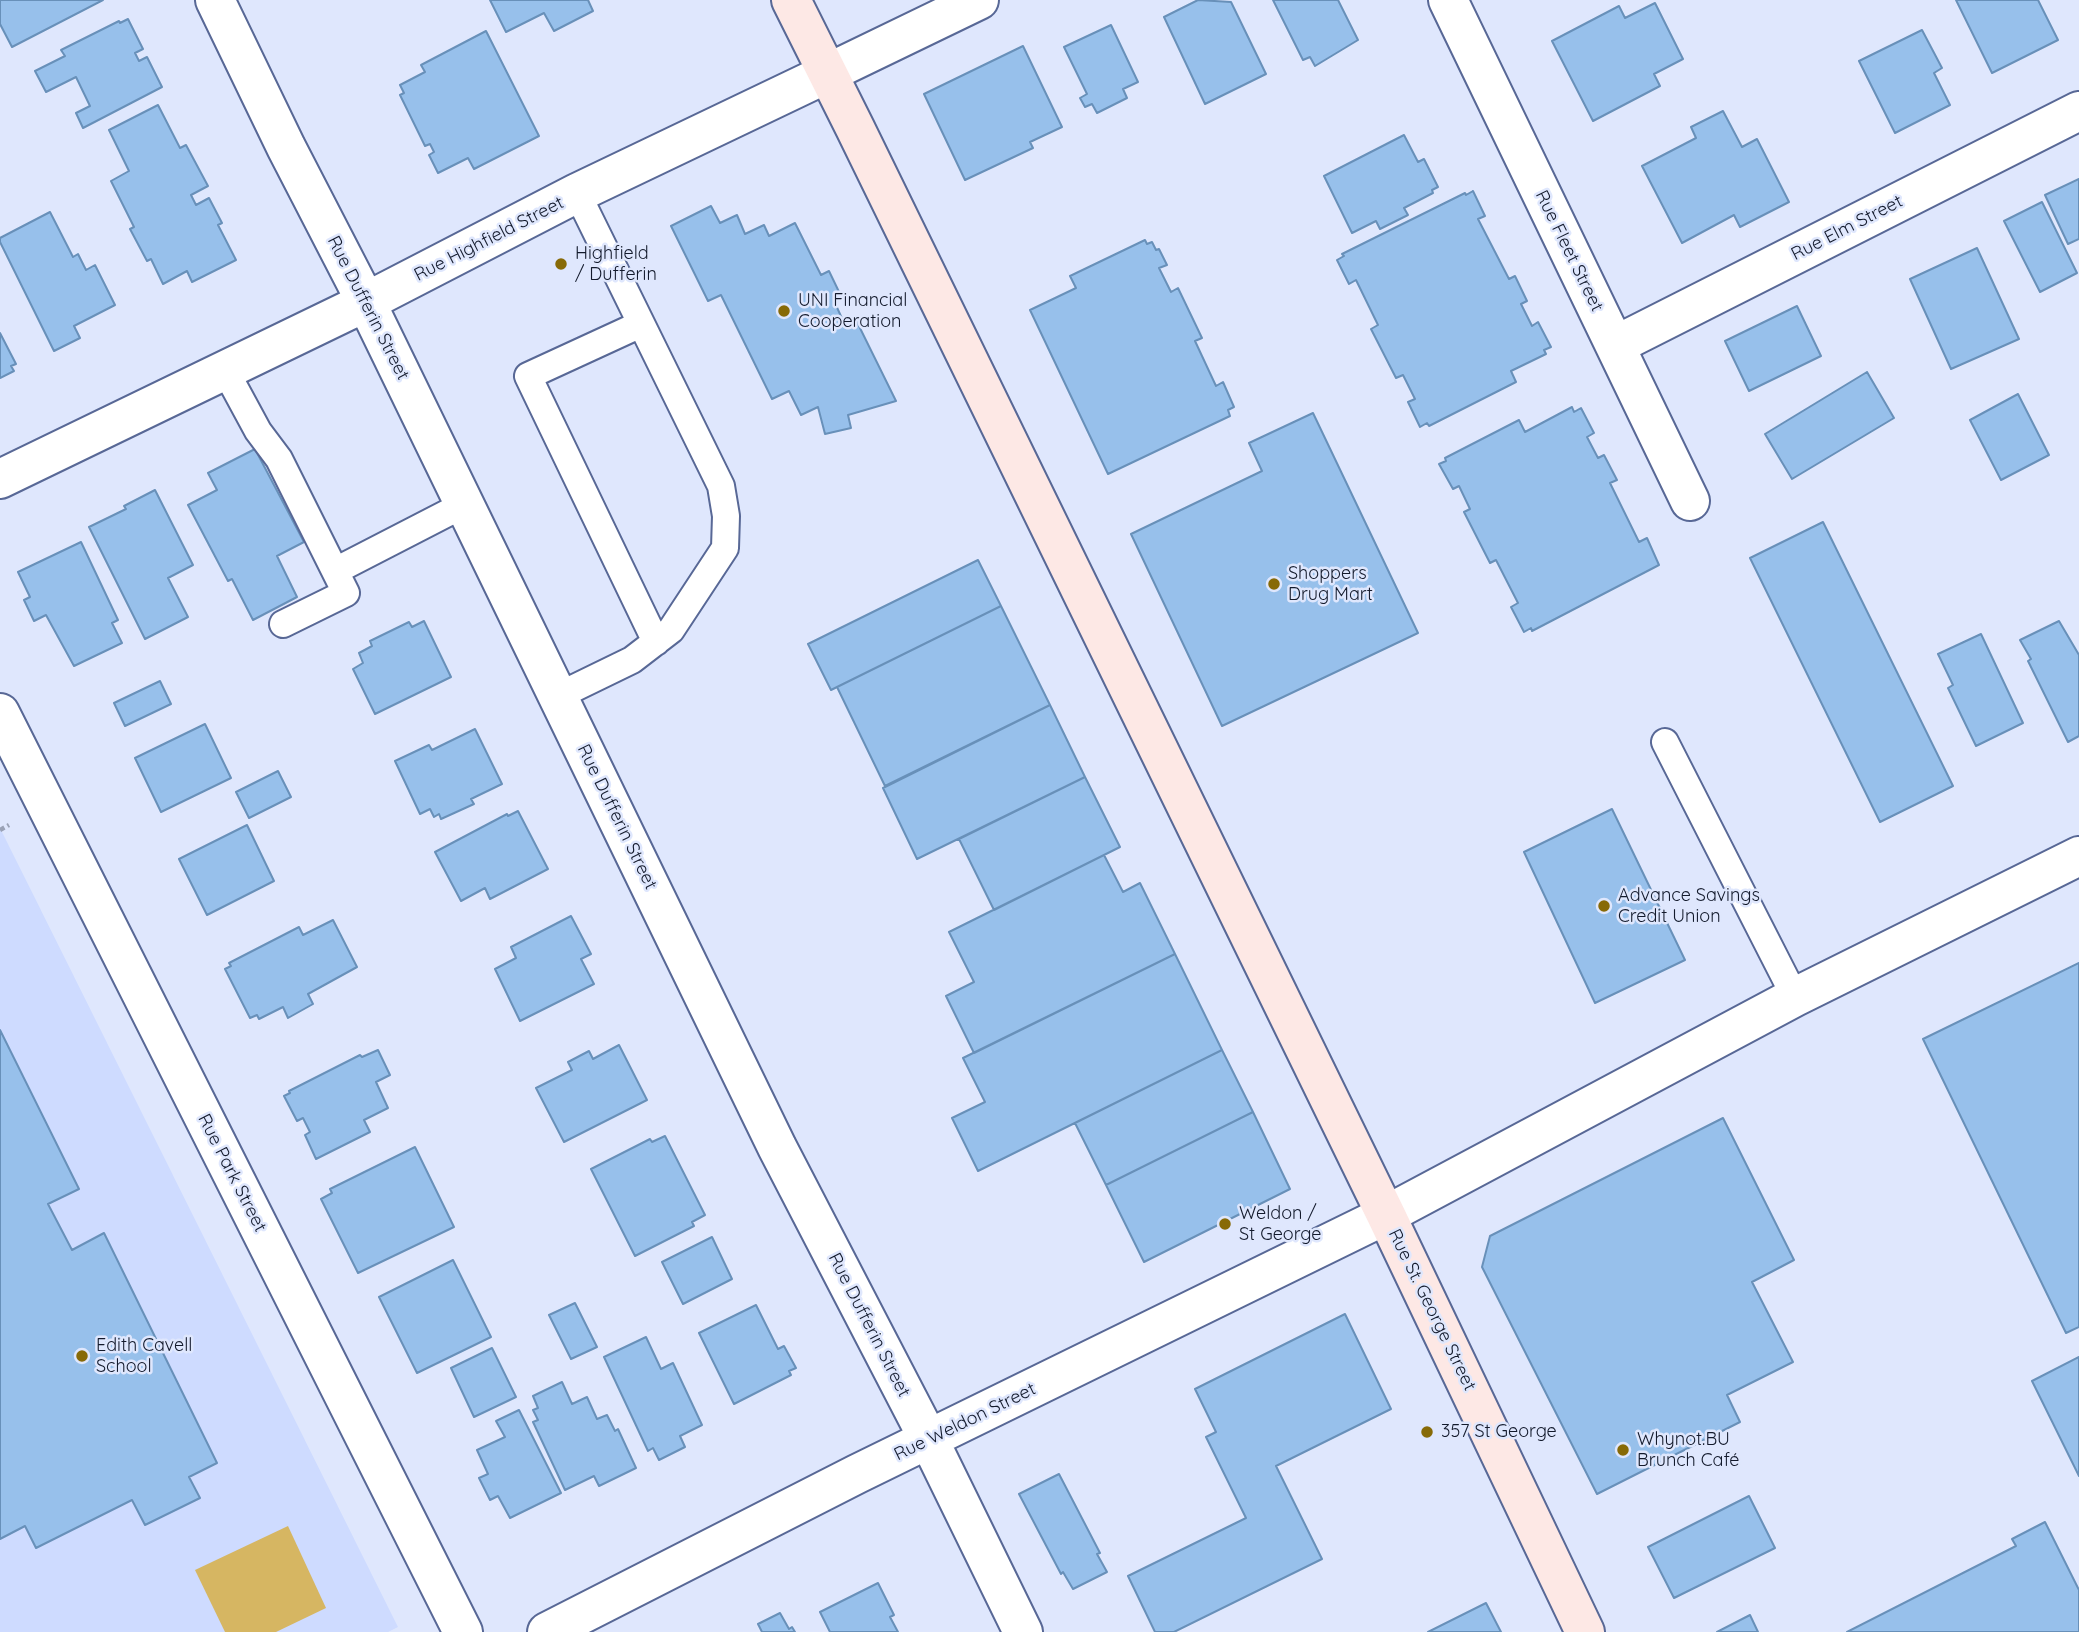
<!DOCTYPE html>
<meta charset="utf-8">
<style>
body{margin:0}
canvas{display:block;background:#dfe7fd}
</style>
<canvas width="2079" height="1632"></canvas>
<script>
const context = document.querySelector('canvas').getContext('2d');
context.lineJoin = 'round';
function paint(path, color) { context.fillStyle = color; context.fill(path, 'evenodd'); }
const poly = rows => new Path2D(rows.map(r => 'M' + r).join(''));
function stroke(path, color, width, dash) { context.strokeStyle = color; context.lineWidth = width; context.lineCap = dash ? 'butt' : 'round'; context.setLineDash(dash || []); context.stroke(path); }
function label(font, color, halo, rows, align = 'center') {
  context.font = font + ' Quicksand,sans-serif'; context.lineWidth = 5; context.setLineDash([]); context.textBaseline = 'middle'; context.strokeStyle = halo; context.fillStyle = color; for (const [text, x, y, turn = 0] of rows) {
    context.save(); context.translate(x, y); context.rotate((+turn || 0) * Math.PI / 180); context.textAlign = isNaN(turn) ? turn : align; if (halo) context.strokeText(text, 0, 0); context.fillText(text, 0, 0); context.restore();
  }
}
paint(poly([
 [0,828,398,1627,388,1632,0,1632]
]), '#cedbff');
paint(poly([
 [288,1526,326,1608,276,1632,225,1632,195,1570]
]), '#d6b662');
const building = poly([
 [0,0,103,0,12,47,0,24,0,0],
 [490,0,588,0,593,11,554,31,544,13,506,32,490,0],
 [1198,0,1231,2,1266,74,1205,104,1164,17,1198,0],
 [1273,0,1338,0,1358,40,1315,66,1310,57,1303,60,1273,0],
 [1956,0,2038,0,2058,40,1992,73,1956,0],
 [1655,3,1683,59,1654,74,1660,86,1593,121,1552,41,1619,6,1625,18,1655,3],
 [128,19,143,49,135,53,139,61,147,57,162,87,83,128,76,113,90,106,76,77,46,92,35,71,65,56,61,50,119,21,120,23,128,19],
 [1111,25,1138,82,1123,89,1127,98,1097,113,1092,104,1085,107,1080,98,1087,94,1064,47,1111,25],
 [1922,30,1942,68,1934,73,1950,105,1895,133,1859,61,1922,30],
 [486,31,539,136,474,169,468,158,438,173,429,155,434,152,430,144,425,146,400,95,404,93,400,85,425,72,421,65,486,31],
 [1023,46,1062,127,1030,142,1033,148,965,180,924,94,1023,46],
 [158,105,180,148,186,145,208,186,191,195,196,205,209,198,222,223,218,225,236,260,192,282,187,271,163,284,151,259,147,261,130,229,134,227,111,181,129,171,109,130,158,105],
 [1723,111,1742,147,1757,139,1789,202,1740,227,1734,215,1682,243,1642,166,1696,138,1691,127,1723,111],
 [1404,135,1418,162,1424,159,1438,187,1432,190,1433,193,1404,208,1408,215,1380,229,1376,221,1352,233,1324,176,1404,135],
 [2079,179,2079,239,2068,244,2045,195,2079,179],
 [1473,191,1485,216,1478,219,1509,279,1515,276,1527,301,1521,304,1532,326,1538,322,1551,347,1544,350,1546,354,1511,371,1516,382,1429,426,1427,423,1420,427,1408,402,1415,399,1403,375,1396,378,1371,329,1378,325,1356,280,1349,284,1337,260,1344,256,1342,254,1465,193,1466,195,1473,191],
 [2042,202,2077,273,2040,292,2004,221,2042,202],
 [711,206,720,223,737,215,745,234,764,225,769,236,795,223,821,275,829,271,841,296,834,301,845,325,857,322,896,401,848,415,851,428,825,434,818,407,801,415,789,391,772,399,721,295,708,301,671,226,711,206],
 [50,212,73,257,78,254,86,270,95,265,115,305,74,326,80,338,54,351,0,242,0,238,50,212],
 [1145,240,1147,244,1152,242,1156,250,1159,249,1167,265,1159,268,1171,292,1178,288,1202,338,1195,341,1216,386,1223,382,1234,407,1228,410,1230,416,1108,474,1030,310,1076,288,1070,276,1145,240],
 [1977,248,2019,339,1951,369,1910,279,1977,248],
 [1797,306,1821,356,1749,391,1725,341,1797,306],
 [0,333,16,364,11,366,14,371,0,378,0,333],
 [1867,372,1894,418,1792,479,1765,434,1867,372],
 [2018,394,2049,455,2001,480,1970,420,2018,394],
 [1572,407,1574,412,1581,408,1594,433,1587,437,1598,458,1604,455,1617,480,1610,483,1639,542,1647,538,1659,565,1532,631,1531,628,1524,632,1511,607,1518,603,1496,560,1490,563,1464,512,1470,509,1459,486,1453,489,1439,464,1446,461,1445,458,1519,420,1525,432,1572,407],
 [1313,413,1418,633,1222,726,1131,534,1262,471,1249,443,1313,413],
 [255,449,304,542,277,556,297,597,253,620,232,579,228,581,188,505,217,490,208,473,255,449],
 [155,490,193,565,168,578,188,617,145,639,89,527,126,509,124,506,155,490],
 [1823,522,1953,786,1880,822,1750,558,1823,522],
 [81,542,118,620,112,623,122,643,74,666,46,615,34,621,24,600,30,597,18,572,81,542],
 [978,560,1001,606,831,690,808,644,978,560],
 [1001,606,1050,705,885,786,837,687,1001,606],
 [424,621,451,677,375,714,353,669,363,663,359,653,372,646,370,641,409,622,412,627,424,621],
 [2059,621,2079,655,2079,736,2068,742,2028,661,2031,659,2020,640,2059,621],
 [1981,634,2023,723,1976,746,1948,688,1953,685,1938,654,1981,634],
 [160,681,171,704,125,726,114,703,160,681],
 [1050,705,1085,777,917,859,883,788,1050,705],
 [205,724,231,778,161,812,135,758,205,724],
 [475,729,502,784,471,799,474,804,441,819,439,814,434,817,430,809,420,814,395,761,429,745,432,750,475,729],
 [278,771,291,797,249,818,236,792,278,771],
 [1085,777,1120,847,994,910,959,839,1085,777],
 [1612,809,1685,960,1595,1003,1524,852,1612,809],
 [518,811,548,869,490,899,485,888,461,901,435,852,507,814,508,816,518,811],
 [247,825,274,881,207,915,179,859,247,825],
 [1104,855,1123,892,1140,883,1175,954,974,1053,946,996,974,982,949,932,1104,855],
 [571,916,591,954,581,959,594,984,520,1021,495,969,516,958,511,947,571,916],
 [333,920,357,967,308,994,313,1004,288,1018,283,1007,259,1019,257,1015,250,1018,225,969,231,966,229,963,299,927,303,935,333,920],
 [1175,954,1222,1050,978,1171,952,1118,985,1102,963,1058,1175,954],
 [2079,963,2079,1327,2066,1333,1923,1039,2079,963],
 [0,1030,79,1189,48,1204,72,1250,104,1233,217,1463,189,1477,200,1498,145,1525,132,1500,36,1548,25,1526,0,1539,0,1030],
 [619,1045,647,1100,564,1142,536,1088,572,1070,568,1062,589,1051,593,1059,619,1045],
 [378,1050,390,1075,376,1082,388,1108,364,1120,370,1132,316,1159,305,1135,310,1132,303,1118,297,1121,284,1096,290,1093,289,1091,360,1055,362,1057,378,1050],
 [1222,1050,1253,1112,1106,1185,1075,1123,1222,1050],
 [1253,1112,1290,1189,1144,1262,1106,1185,1253,1112],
 [1723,1118,1794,1260,1752,1282,1793,1362,1727,1395,1740,1422,1597,1494,1482,1267,1490,1236,1723,1118],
 [665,1136,705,1215,692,1222,694,1226,635,1256,591,1169,650,1139,652,1142,665,1136],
 [415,1147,454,1227,358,1273,321,1199,332,1193,330,1189,415,1147],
 [712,1237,732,1279,683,1304,662,1262,712,1237],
 [453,1260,491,1337,417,1373,379,1297,453,1260],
 [575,1303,597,1347,571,1359,549,1315,575,1303],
 [756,1305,778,1349,784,1346,796,1368,789,1371,791,1375,734,1404,699,1333,756,1305],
 [1345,1314,1391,1409,1276,1466,1322,1559,1174,1632,1155,1632,1128,1576,1246,1518,1206,1437,1216,1432,1195,1389,1345,1314],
 [646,1337,661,1369,673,1363,702,1425,680,1436,685,1447,659,1460,653,1448,648,1451,604,1357,646,1337],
 [492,1348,516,1397,474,1417,451,1368,492,1348],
 [2079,1357,2079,1476,2032,1381,2079,1357],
 [562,1382,572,1404,587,1397,597,1419,607,1415,615,1431,618,1429,636,1468,599,1486,594,1476,565,1490,533,1422,538,1420,533,1410,538,1408,533,1396,562,1382],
 [519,1410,561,1493,510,1518,498,1496,490,1500,479,1478,488,1474,477,1450,505,1437,496,1421,519,1410],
 [1059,1474,1100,1553,1097,1554,1107,1572,1073,1589,1063,1572,1061,1574,1019,1494,1059,1474],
 [1749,1496,1775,1548,1674,1598,1648,1547,1749,1496],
 [2045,1522,2079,1590,2079,1632,1847,1632,2016,1546,2012,1539,2045,1522],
 [878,1583,894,1615,890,1617,898,1632,830,1632,820,1612,878,1583],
 [1486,1603,1501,1632,1428,1632,1486,1603],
 [780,1613,789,1629,792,1627,795,1632,762,1632,758,1624,780,1613],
 [1750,1615,1758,1632,1717,1632,1750,1615]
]);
paint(building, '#97c0eb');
stroke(building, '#6890b9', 2);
const service = poly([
 [641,324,528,376,656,642],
 [225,370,258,431,279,459,346,593,283,624],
 [335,571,465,504],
 [558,696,632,660,671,630,725,548,726,516,721,486,577,193],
 [1665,742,1795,997]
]);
const minor = poly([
 [215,0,286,147,366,302,777,1147,929,1440,1023,1632],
 [1448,0,1690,501],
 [1616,345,2079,111],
 [0,479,366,302,577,193,828,73],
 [0,713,463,1632],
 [547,1632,857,1474,1386,1215,1795,997,2079,856]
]);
const tertiary = poly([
 [828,73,979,0]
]);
const secondary = poly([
 [791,0,855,128,1386,1215,1585,1632]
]);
stroke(service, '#586896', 30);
stroke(minor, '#586896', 42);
stroke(tertiary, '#586896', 42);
stroke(secondary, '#586896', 42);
stroke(poly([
 [0,830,9,825]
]), '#9aa2b6', 4.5, [5, 3.5]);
stroke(service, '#fff', 26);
stroke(minor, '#fff', 38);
stroke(tertiary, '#fff', 38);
stroke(secondary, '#fde8e5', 38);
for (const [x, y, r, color] of [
 [561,264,7,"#876a07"],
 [784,311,7,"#876a07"],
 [1274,584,7,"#876a07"],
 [1604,906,7,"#876a07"],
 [1225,1224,7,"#876a07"],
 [82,1356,7,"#876a07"],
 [1427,1432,7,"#876a07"],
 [1623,1450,7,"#876a07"]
]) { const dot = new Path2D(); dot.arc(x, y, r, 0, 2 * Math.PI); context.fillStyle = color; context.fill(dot); stroke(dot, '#dfe7fd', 2.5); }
label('18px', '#131a2c', '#dfe7fd', [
 ["Rue Elm Street",1847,228,-27],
 ["Rue Highfield Street",489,239,-27],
 ["Rue Fleet Street",1569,251,64],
 ["Rue Dufferin Street",368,308,63],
 ["Rue Dufferin Street",617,817,64],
 ["Rue Park Street",232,1173,63],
 ["Rue St. George Street",1432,1310,64],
 ["Rue Dufferin Street",869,1325,63],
 ["Rue Weldon Street",965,1422,-26]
]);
label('18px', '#131a2c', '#dfe7fd', [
 ["Highfield",575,254],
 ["/ Dufferin",575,275],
 ["UNI Financial",798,301],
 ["Cooperation",798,322],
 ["Shoppers",1288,574],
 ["Drug Mart",1288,595],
 ["Advance Savings",1618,896],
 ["Credit Union",1618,917],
 ["Weldon /",1239,1214],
 ["St George",1239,1235],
 ["Edith Cavell",96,1346],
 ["School",96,1367],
 ["357 St George",1441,1432],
 ["Whynot.BU",1637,1440],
 ["Brunch Café",1637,1461]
], 'left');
</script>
